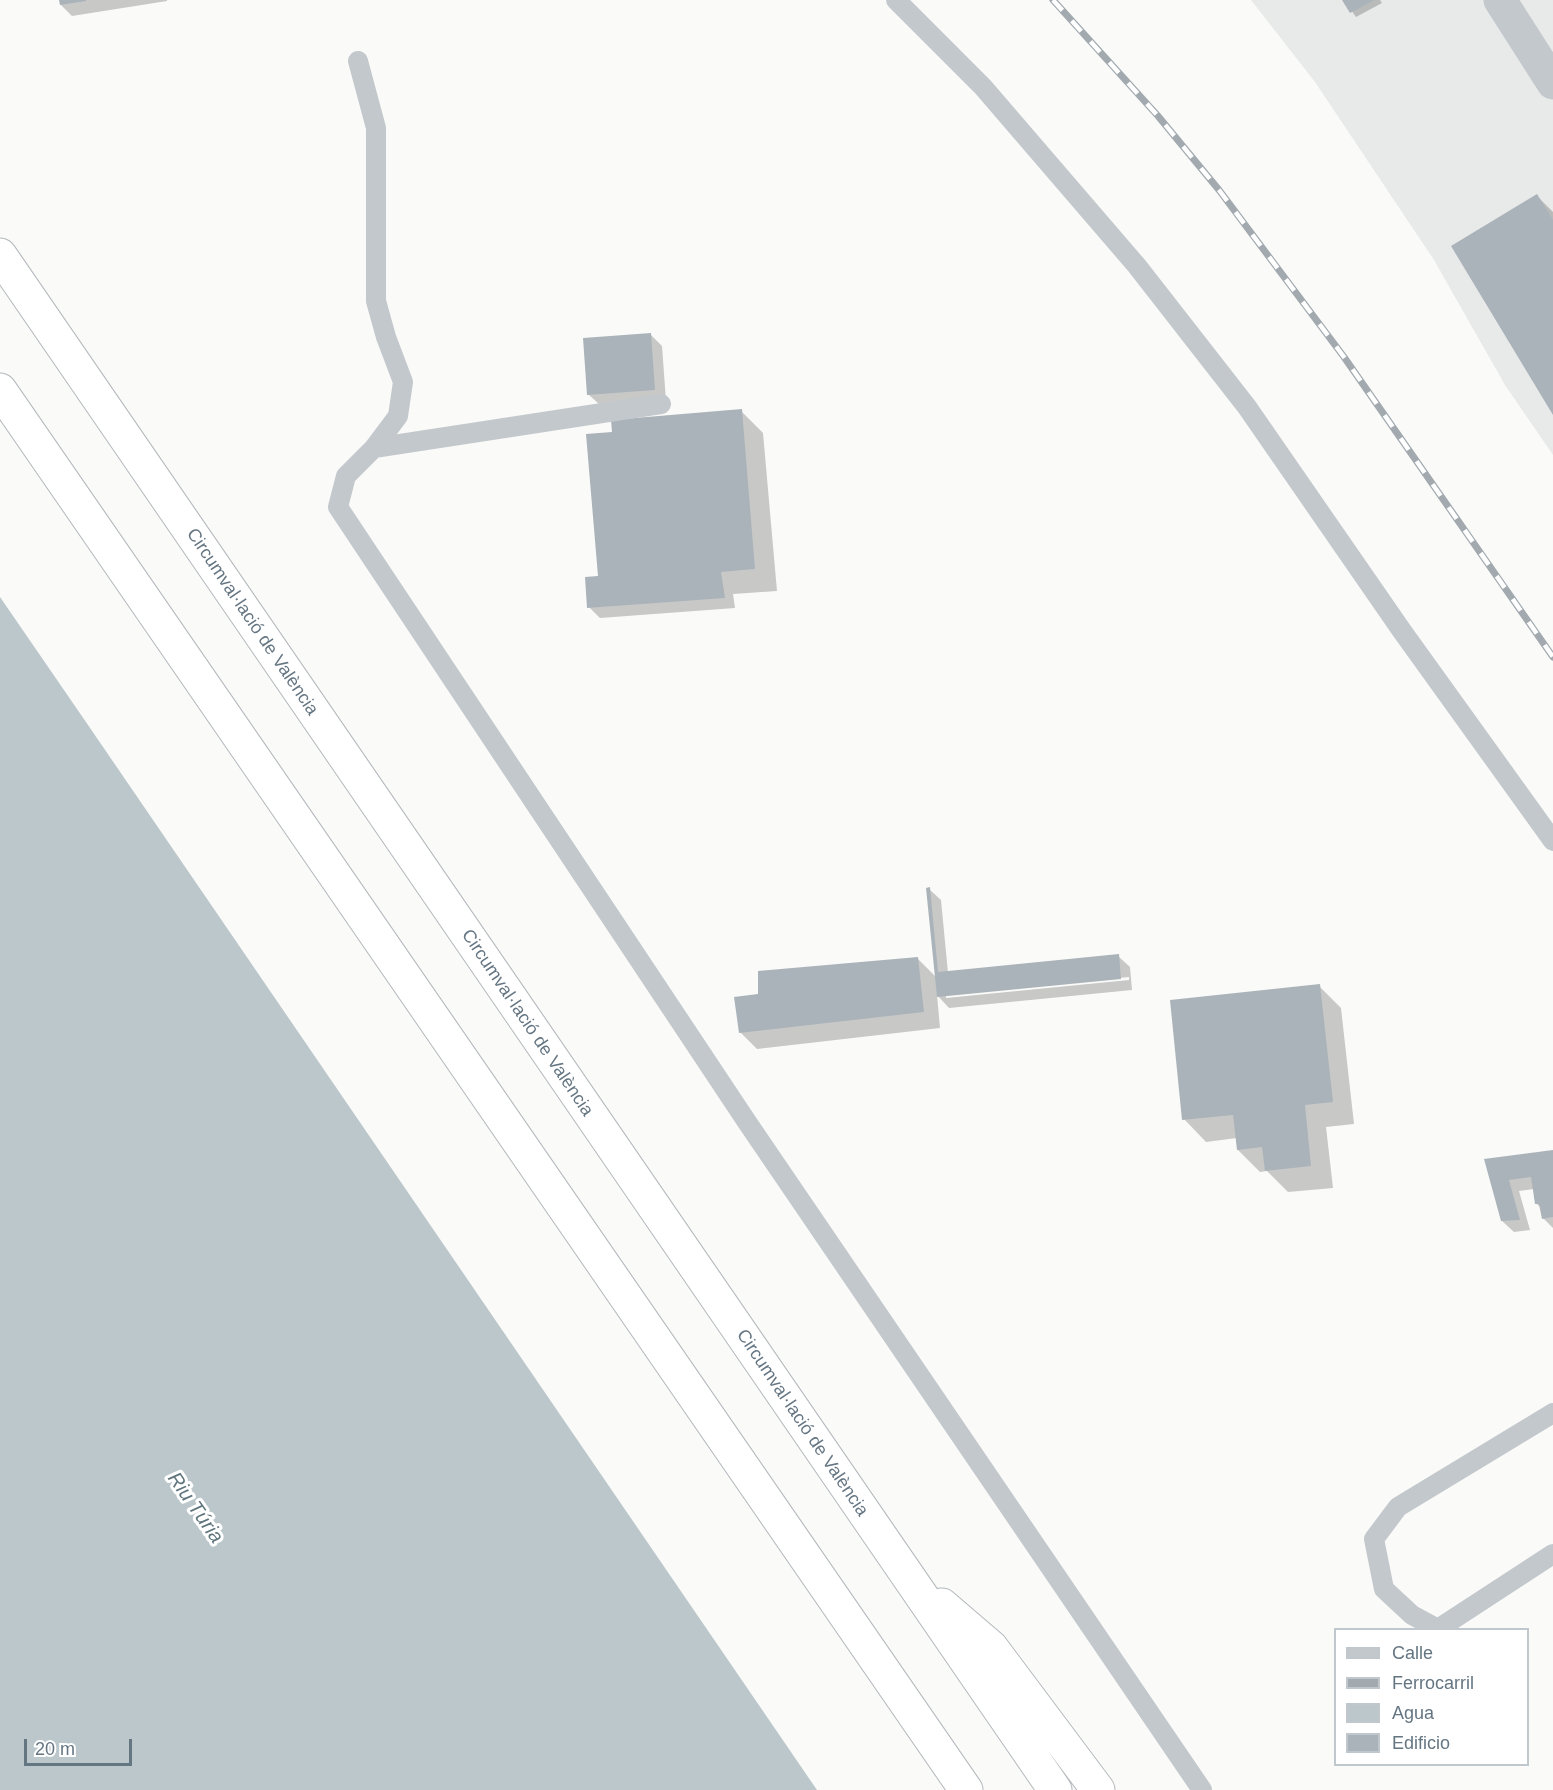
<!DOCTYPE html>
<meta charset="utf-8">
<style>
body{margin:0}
#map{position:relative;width:1553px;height:1790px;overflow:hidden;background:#fafaf8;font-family:Arial,sans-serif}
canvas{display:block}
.legend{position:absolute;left:1334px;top:1628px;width:195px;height:138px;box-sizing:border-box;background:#fff;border:2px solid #c1c8cd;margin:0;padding:8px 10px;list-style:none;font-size:18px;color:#657683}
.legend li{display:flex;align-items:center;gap:12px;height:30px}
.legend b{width:30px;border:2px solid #c1c8cd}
.scale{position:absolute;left:24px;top:1739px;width:108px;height:27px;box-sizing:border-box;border:3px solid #657683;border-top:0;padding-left:8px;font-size:18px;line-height:21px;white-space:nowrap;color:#657683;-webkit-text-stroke:4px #fff;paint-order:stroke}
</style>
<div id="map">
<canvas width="1553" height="1790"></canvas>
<ul class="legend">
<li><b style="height:8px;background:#c3c8cc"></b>Calle</li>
<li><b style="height:8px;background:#a2aab0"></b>Ferrocarril</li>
<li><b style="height:16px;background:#bbc7cb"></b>Agua</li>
<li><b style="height:16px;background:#aab3b9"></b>Edificio</li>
</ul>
<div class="scale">20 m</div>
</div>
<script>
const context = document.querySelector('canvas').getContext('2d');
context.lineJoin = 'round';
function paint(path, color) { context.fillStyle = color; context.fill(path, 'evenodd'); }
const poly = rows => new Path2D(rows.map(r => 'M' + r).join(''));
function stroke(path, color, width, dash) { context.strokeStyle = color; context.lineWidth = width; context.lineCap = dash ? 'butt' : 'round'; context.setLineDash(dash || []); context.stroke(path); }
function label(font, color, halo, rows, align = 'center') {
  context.font = font + ' Arial,sans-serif'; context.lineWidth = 6; context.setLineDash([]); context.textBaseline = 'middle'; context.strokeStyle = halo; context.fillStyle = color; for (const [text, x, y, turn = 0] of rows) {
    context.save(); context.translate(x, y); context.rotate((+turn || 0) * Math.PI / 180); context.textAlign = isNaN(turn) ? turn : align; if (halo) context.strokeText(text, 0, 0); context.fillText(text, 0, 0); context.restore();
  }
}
paint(poly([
 [1251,0,1553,0,1553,455,1505,385,1434,260,1315,82]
]), '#e8e9e9');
paint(poly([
 [0,597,88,725,817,1790,0,1790]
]), '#bbc7cb');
paint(poly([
 [61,0,167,0,167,1,72,16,61,5],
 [1344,0,1380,0,1382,3,1356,17],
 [1537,196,1553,212,1553,412],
 [651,335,662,346,666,401,600,405,588,394],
 [741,411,763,433,777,591,733,594,735,608,600,618,589,607,600,580],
 [929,889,941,900,948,973,1118,956,1130,967,1132,990,949,1008,937,995,940,1028,757,1049,740,1032,760,995,918,959,936,977],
 [1129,977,1129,980,946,998,946,995],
 [1319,986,1341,1008,1354,1124,1326,1127,1333,1188,1288,1192,1267,1171,1260,1172,1238,1150,1237,1138,1206,1142,1184,1119],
 [1553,1151,1553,1228,1543,1218,1542,1209,1536,1203,1534,1189,1519,1191,1530,1230,1514,1232,1502,1221,1486,1160]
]), '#0003');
paint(poly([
 [59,0,86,0,86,1,60,5],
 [1342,0,1374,0,1350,13],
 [1537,194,1553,220,1553,415,1451,246],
 [651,333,655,390,587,395,583,338],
 [742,409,755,569,721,572,725,598,587,608,585,577,598,576,586,434,612,432,611,420],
 [930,887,938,972,1119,954,1121,979,937,997,926,888],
 [918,957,924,1012,739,1033,734,997,758,994,758,971],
 [1320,984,1333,1102,1305,1105,1311,1166,1265,1171,1262,1147,1237,1150,1233,1115,1182,1120,1170,1000],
 [1553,1150,1553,1217,1542,1219,1539,1204,1535,1204,1531,1177,1509,1180,1520,1220,1501,1221,1484,1159]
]), '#aab3b9');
const trunk = poly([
 [0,255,1055,1790],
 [942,1605,991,1647,1098,1790]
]);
const motorway = poly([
 [0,390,966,1790]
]);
stroke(trunk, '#b4b9bd', 35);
stroke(motorway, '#b4b9bd', 35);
stroke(poly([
 [896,0,983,87,1137,266,1247,407,1402,631,1553,841],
 [358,61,376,128,376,301,386,337,403,382,398,416,374,448,346,476,338,507,747,1122,1202,1790],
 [374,448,661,404],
 [1553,1413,1398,1507,1374,1539,1384,1589,1412,1615,1438,1629,1553,1554]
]), '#c3c8cc', 20);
stroke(poly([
 [1500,0,1553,83]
]), '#c3c8cc', 33);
stroke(trunk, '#fff', 33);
stroke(motorway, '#fff', 33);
const rail = poly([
 [1053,0,1158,116,1219,190,1344,357,1553,657]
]);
stroke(rail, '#a2aab0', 7);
stroke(rail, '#fff', 4.5, [14]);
label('18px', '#657683', '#fff', [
 ["Circumval·lació de València",252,622,56],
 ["Circumval·lació de València",527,1023,56],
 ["Circumval·lació de València",802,1423,56]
]);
label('italic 20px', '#60757c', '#fff', [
 ["Riu Túria",195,1508,55]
]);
</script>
